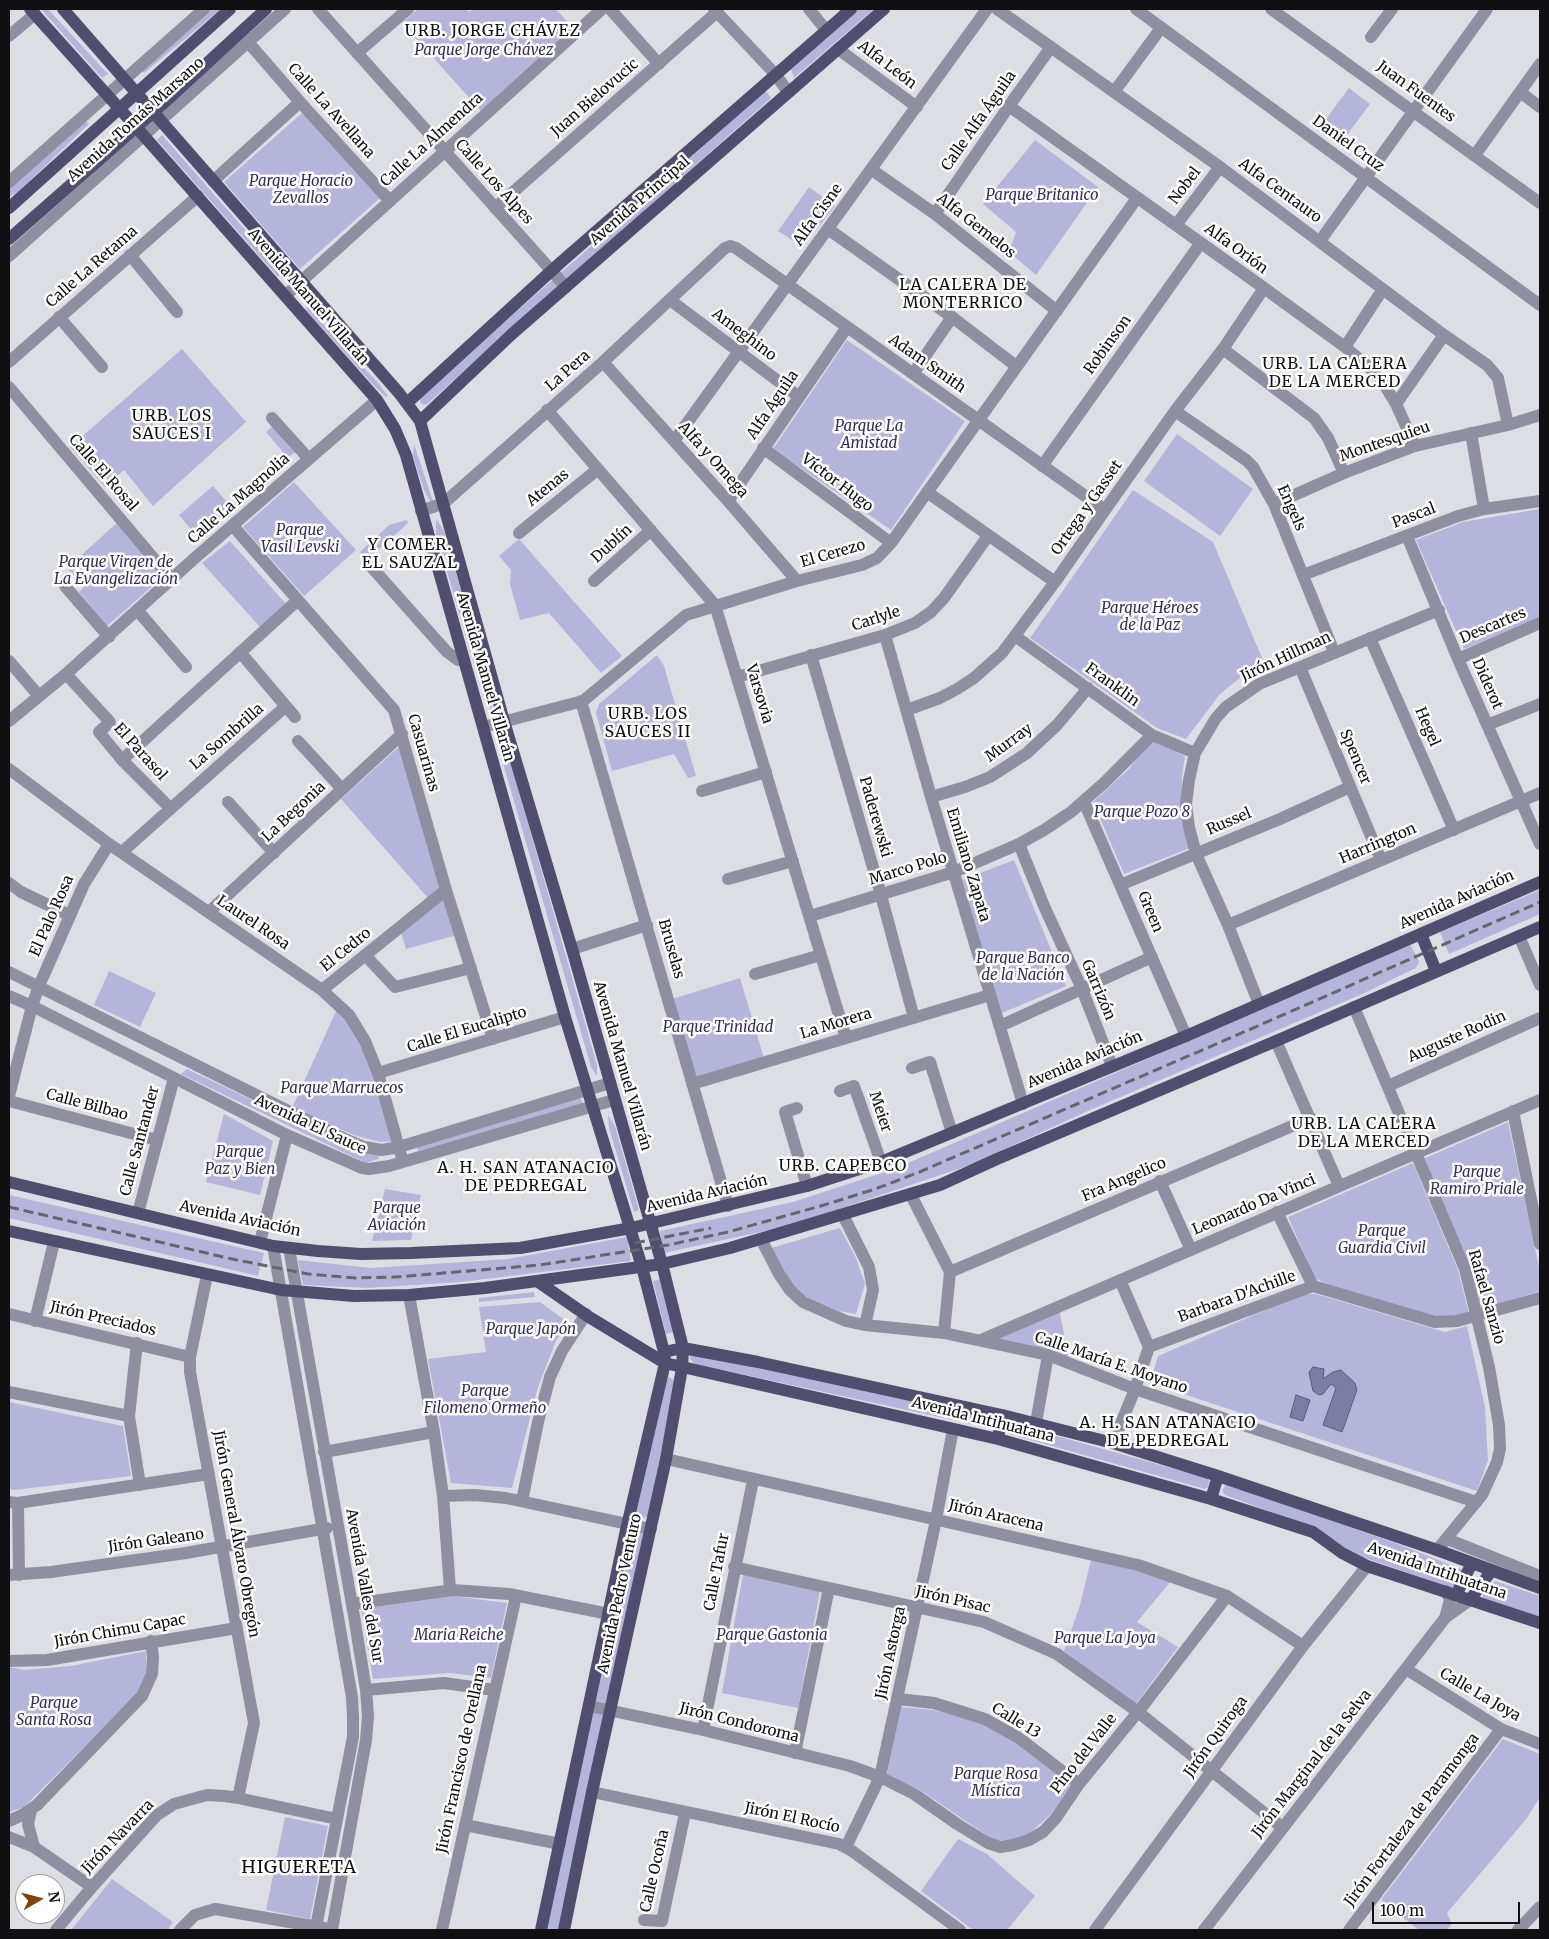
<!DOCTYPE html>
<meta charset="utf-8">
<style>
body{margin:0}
#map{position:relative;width:1549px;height:1939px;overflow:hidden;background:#dddee3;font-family:Merriweather,serif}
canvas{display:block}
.frame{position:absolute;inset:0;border:10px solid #101012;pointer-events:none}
.north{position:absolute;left:15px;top:1874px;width:50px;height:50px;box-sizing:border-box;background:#fff;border:1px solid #9f9fa0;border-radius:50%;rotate:82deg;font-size:14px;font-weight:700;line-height:20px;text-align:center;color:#101012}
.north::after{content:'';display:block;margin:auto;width:18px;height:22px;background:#824209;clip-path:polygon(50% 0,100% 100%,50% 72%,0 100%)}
.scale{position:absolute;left:1372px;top:1902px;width:148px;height:22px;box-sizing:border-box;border:2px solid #101012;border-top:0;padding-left:6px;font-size:15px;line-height:18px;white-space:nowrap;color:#101012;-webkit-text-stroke:4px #fff;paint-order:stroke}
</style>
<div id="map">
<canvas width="1549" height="1939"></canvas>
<div class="frame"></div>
<div class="north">N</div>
<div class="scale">100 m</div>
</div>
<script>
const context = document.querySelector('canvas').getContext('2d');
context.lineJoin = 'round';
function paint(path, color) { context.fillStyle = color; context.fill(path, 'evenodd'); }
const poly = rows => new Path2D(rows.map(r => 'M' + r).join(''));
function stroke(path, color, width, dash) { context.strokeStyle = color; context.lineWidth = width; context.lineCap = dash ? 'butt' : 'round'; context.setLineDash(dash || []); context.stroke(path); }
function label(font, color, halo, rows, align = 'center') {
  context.font = font + ' Merriweather,serif'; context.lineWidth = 5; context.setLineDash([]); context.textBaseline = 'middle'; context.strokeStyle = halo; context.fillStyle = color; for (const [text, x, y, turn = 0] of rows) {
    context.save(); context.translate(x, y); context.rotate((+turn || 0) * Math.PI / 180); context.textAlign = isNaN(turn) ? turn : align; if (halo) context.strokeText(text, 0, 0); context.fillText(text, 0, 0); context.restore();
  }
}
paint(poly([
 [41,9,48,9,108,74,102,78],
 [210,9,221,9,144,73,141,70],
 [418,9,466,9,469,12,474,9,556,9,573,28,481,111,402,23],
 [856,9,874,9,794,78,791,69],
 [1349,88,1370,104,1341,143,1320,127],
 [765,90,771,98,426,405,421,404,419,398,422,394,651,194],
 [302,113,380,198,300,269,224,182],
 [85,120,89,124,18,192,9,197,9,187],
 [162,135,282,272,278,277,157,140],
 [1035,140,1098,187,1036,275,1009,252,1016,232,983,204],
 [809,187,835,206,803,247,778,231],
 [307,306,379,384,388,396,386,397,375,387,306,310],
 [847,340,965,421,891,530,773,449],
 [182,349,246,422,153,506,124,470,105,487,70,447],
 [273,426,295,452,288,458,266,432],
 [1177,434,1253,489,1220,536,1144,481],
 [414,444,432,498,433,502,431,503,424,490,413,456],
 [294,482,356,550,304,596,243,527],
 [213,486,233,509,198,538,179,515],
 [1133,490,1213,542,1265,665,1241,677,1220,694,1186,739,1157,728,1030,638],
 [1540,509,1540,617,1464,649,1416,540,1463,522],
 [436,518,444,531,492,698,492,711,484,699,436,534],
 [407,520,408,523,367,560,360,552,389,525],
 [119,521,164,576,107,626,79,592,84,587,67,568],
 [519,539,622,656,601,673,549,613,520,620,510,584,511,570,499,556],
 [230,541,287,605,261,628,202,563],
 [657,655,664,666,696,776,688,778,674,754,612,771,596,713,599,704],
 [499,737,507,750,597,1065,597,1076,591,1067,500,753],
 [1150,739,1185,756,1182,776,1182,804,1190,848,1124,874,1093,802,1129,769],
 [401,745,441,887,428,898,341,799],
 [1014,860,1066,986,1002,1013,962,880],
 [1540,890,1540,914,1449,954,1440,932],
 [444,896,457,935,406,949,400,929],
 [1410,945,1417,956,1419,962,1416,968,1360,995,1090,1110,970,1165,836,1210,765,1231,664,1253,660,1231,793,1202,894,1169],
 [109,971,156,993,140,1027,94,1005],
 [740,978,764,1058,695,1078,672,999],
 [337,1009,346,1019,376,1074,391,1141,380,1142,354,1135,292,1108],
 [187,1069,357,1150,380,1155,378,1159,366,1163,181,1074],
 [580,1097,583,1105,418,1151,416,1146],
 [224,1114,273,1141,260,1195,206,1182],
 [608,1115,615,1126,639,1210,634,1212,609,1128],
 [1508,1122,1540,1272,1540,1291,1478,1311,1421,1160],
 [1413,1163,1458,1270,1469,1314,1436,1317,1324,1283,1315,1278,1288,1217],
 [385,1189,421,1195,411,1240,372,1241],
 [9,1195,264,1253,258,1276,9,1218],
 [840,1228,856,1258,865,1284,856,1314,839,1311,807,1297,793,1285,781,1269,771,1248],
 [627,1237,631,1261,461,1282,368,1288,303,1285,298,1260,371,1268,508,1259],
 [661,1279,674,1332,666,1334,653,1281],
 [534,1292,535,1297,479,1302,479,1298],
 [1309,1294,1316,1294,1445,1332,1467,1326,1485,1407,1488,1460,1477,1491,1150,1383,1158,1356,1296,1297],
 [540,1302,569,1323,556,1341,538,1387,512,1488,451,1483,428,1359,486,1352,479,1307],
 [1059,1309,1069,1360,994,1338],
 [691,1353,989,1417,992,1423,989,1427,985,1427,695,1364,690,1359],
 [669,1377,676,1382,648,1516,642,1519,636,1514,666,1378],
 [9,1402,123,1426,131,1476,15,1490,9,1489],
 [1010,1423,1207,1478,1209,1481,1208,1487,1205,1489,1009,1434,1006,1431,1006,1425],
 [1226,1484,1398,1544,1466,1571,1456,1589,1359,1556,1304,1524,1225,1495,1222,1491],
 [632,1530,644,1533,606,1705,595,1704],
 [1091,1560,1143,1570,1171,1581,1137,1622,1178,1647,1135,1705,1064,1651,1080,1605],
 [743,1574,820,1591,798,1708,722,1693],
 [1495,1581,1540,1596,1540,1617,1483,1598,1483,1594],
 [453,1596,507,1603,491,1678,449,1673,373,1679,361,1609],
 [146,1651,147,1677,139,1692,24,1807,9,1812,9,1667,24,1670,71,1666],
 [901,1707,934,1710,988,1722,1073,1783,1052,1813,1029,1834,1013,1840,994,1840,920,1790,887,1775],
 [604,1711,562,1930,543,1930,591,1712],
 [1503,1739,1540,1754,1540,1797,1527,1818,1447,1913,1452,1924,1446,1930,1419,1930,1381,1900],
 [285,1817,328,1826,310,1919,266,1910],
 [958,1839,987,1854,1035,1896,1007,1930,973,1930,921,1891],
 [112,1879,173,1922,168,1930,71,1930]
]), '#b5b5dc');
const water = poly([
 [1313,1367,1324,1369,1323,1379,1333,1372,1341,1370,1355,1383,1357,1390,1342,1432,1323,1425,1336,1388,1331,1384,1323,1394,1319,1395,1313,1391,1309,1372,1313,1367],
 [1296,1395,1310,1400,1303,1421,1290,1417,1296,1395]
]);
paint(water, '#7d7ca5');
stroke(water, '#5c5c79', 1);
stroke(poly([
 [318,9,566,287],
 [610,9,659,64],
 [714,9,776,75,788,92],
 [809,9,826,30],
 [997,9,1220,167,1444,335,1487,365,1498,378,1508,425],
 [1136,9,1540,305],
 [1271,9,1540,203],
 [9,36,35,14],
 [1371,37,1392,9],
 [248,42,300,102,390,201],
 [838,49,917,107],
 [357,53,408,9],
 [1114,92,1161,28],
 [1520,92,1540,107],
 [1009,106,1264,288,1345,347,1371,369,1384,384,1396,404,1415,446],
 [1475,155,1540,64],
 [872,170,935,214,1057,311],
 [213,181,300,102],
 [9,182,204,9],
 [495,208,717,12],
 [935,214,1009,106,1051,47],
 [1176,225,1220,167],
 [828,229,952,317,1016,366],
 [1320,241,1487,9],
 [130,255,177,312],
 [9,256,285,9],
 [285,296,602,9],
 [670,300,798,396],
 [59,317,102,367],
 [1345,347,1383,289],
 [1223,349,1314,418,1328,438,1344,473],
 [9,362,198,196],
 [603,362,728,501,797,581],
 [913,374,952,317],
 [9,387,172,580],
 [1396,404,1444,335],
 [547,410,715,605,846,1038],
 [1175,411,1246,460,1253,467,1274,504,1334,652],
 [272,418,309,459],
 [1471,433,1484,509],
 [674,441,987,9],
 [763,448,891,543],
 [1042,466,1200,244],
 [927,492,1055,582],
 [728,501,847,327],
 [1274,504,1344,473,1415,446,1508,425,1540,415],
 [421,511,444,503,603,362,725,248,730,246,736,248,1105,510],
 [233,526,394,710,446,890,493,1039],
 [519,533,598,469],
 [1407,536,1458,659,1540,844],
 [367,562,447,652,458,660,463,660],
 [1303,575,1458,516,1484,509,1540,501],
 [594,581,651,530],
 [65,586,109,637],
 [138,611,186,667],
 [885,635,931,797,1023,1104],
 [1015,636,1152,735,1195,753],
 [1370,638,1454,830],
 [240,652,295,717],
 [811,655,881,895,914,1018],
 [1458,659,1540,623],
 [9,661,39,696],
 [1300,667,1381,860],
 [66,674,110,722,99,732,122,760,170,808],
 [737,677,885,635,915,623,931,612,944,598,988,536],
 [581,701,728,1206],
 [907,710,940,698,957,689,974,678,1002,653,1055,582,1105,510,1175,411,1223,349,1264,288],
 [9,721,66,674,196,557,377,400],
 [1487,725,1540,704],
 [483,727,583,701,686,615,797,581,862,565,877,558,891,543,1137,198],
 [298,741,342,789],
 [122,760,298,600],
 [9,769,109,844,322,990,349,1015,365,1041,378,1073,401,1155],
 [702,791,766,772],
 [931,797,965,787,990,777,1027,753,1057,725,1088,688],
 [228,802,274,853],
 [1084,802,1186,1036],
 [1019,844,1044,906,1082,989,1112,1066],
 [122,852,286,706],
 [728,879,793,861],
 [9,883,21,892,69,915],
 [1120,885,1280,819,1350,787],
 [209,912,402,734],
 [810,916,954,872,1019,844,1044,830,1071,812,1104,783,1152,735],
 [1228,925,1540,793],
 [1519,936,1540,985],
 [572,949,647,925],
 [365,955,395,987,471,968],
 [9,972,345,1139,364,1147,382,1150,399,1147,610,1083],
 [755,974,821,955],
 [322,990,446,890],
 [9,996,32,1006,287,1135,362,1168,369,1169,389,1166,614,1100],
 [1259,1004,1228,925,1196,854,1189,827,1186,804,1189,780,1195,753,1216,718,1226,707,1259,684,1439,610],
 [1354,1007,1465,1269,1489,1367,1499,1425,1500,1449,1497,1462,1482,1495,1437,1550],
 [1000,1026,1152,957],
 [1276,1041,1339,1186],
 [912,1068,930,1062,952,1133],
 [378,1073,565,1017],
 [692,1084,990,995],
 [1388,1086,1540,1018],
 [840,1091,854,1086,881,1162],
 [9,1096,32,1006,39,986,84,884,109,844],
 [9,1101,157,1140],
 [797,1108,785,1112,807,1186],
 [1513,1111,1540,1244],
 [1160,1181,1191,1250],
 [911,1195,950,1272,944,1333],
 [1277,1212,1313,1286],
 [138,1213,174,1078],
 [843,1215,869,1267,873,1290,865,1325],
 [761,1239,779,1274,790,1290,803,1302,846,1321,865,1325,944,1333,1048,1355,1135,1389,1476,1502],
 [260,1242,287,1135],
 [273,1246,352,1697,353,1717,353,1737,316,1927],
 [289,1248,354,1616,366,1690,368,1716,366,1740,332,1930],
 [950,1272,1311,1118],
 [207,1275,190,1357,190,1372,254,1723,238,1798],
 [409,1295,434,1432,443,1496,450,1589],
 [9,1314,190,1357],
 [35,1321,54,1242],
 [981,1340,1540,1100],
 [137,1343,129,1416,140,1485],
 [1149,1347,1313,1286,1435,1322,1457,1321,1540,1298],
 [9,1392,129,1416],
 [1036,1423,1048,1355],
 [1113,1443,1135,1389,1149,1347,1120,1280],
 [324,1452,434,1432],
 [666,1459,1138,1565,1227,1596,1303,1646],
 [443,1496,475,1495,506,1498,651,1529],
 [522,1501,538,1422,550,1377,562,1351,586,1314],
 [9,1502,18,1503,209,1474],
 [18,1503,19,1575],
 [1447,1539,1540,1576],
 [734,1567,984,1622,1057,1654,1138,1712,1283,1828],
 [9,1575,51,1572,186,1553,327,1528],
 [352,1604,453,1590,509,1594,609,1614],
 [1445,1618,1470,1600],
 [9,1661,47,1660,237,1628],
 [1406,1669,1501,1729,1540,1744],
 [366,1690,444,1683,494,1690],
 [898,1699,934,1703,985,1719,1019,1738,1079,1784],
 [589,1706,703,1730,850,1766,880,1777,914,1794,957,1824,988,1843,1000,1847,1013,1845,1029,1840,1043,1832,1056,1818,1079,1784,1138,1712,1227,1596],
 [703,1730,753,1480],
 [795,1753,829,1588],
 [592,1792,839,1844,852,1851,960,1930],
 [31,1810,28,1824,34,1847],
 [9,1821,22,1815,37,1805,142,1696,152,1674,153,1657,151,1641],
 [465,1825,560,1844],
 [9,1837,34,1847,92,1887],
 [846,1847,880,1777,936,1520,953,1429],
 [644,1920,662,1921,685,1813],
 [56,1930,92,1887,157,1815,174,1804,207,1795,225,1796,238,1798,337,1819],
 [180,1930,195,1915,215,1909,324,1928],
 [442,1930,516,1596],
 [1095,1930,1303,1646,1367,1566],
 [1204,1930,1445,1618,1450,1600,1446,1591],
 [1349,1930,1501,1729],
 [1518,1930,1540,1907]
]), '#8f8fa2', 12);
stroke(poly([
 [30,9,144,136,377,400,395,429,406,455,565,1017,642,1267,664,1352,665,1363,626,1530,541,1930],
 [63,9,399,393,420,421,504,721,572,949,662,1264,683,1348,682,1368,666,1459,592,1792,564,1930],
 [9,208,230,9],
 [9,239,166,101,266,9],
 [407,403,560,263,851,9],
 [420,421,512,334,884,9],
 [1421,934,1436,971],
 [9,1182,273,1246,318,1251,361,1254,411,1253,520,1248,631,1228,807,1186,881,1162,1186,1036,1540,882],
 [9,1231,281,1290,354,1296,409,1295,485,1288,662,1264,730,1248,940,1185,997,1159,1276,1041,1540,927],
 [537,1281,589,1317,665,1363,998,1439,1211,1499,1313,1532,1342,1553,1367,1566,1540,1623],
 [664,1352,683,1348,758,1362,1002,1415,1113,1443,1218,1476,1437,1550,1540,1588],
 [998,1439,1002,1415],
 [1211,1499,1218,1476],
 [1456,1595,1472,1563],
 [1470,1600,1492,1570]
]), '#4f4e6e', 12);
stroke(poly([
 [9,1207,232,1259,308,1274,356,1278,396,1277,540,1265,668,1245,728,1232,824,1205,875,1189,917,1173,1251,1029,1540,902],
 [635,1243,711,1228]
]), '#66666a', 3, [10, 5]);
label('italic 15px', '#342d63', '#fff', [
 ["Parque Jorge Chávez",484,51],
 ["Parque Horacio",301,182],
 ["Zevallos",301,199],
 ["Parque Britanico",1042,196],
 ["Parque La",869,427],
 ["Amistad",869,444],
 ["Parque",300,531],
 ["Vasil Levski",300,548],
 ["Parque Virgen de",116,563],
 ["La Evangelización",116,580],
 ["Parque Héroes",1150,609],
 ["de la Paz",1150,626],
 ["Parque Pozo 8",1142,813],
 ["Parque Banco",1023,959],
 ["de la Nación",1023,976],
 ["Parque Trinidad",718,1028],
 ["Parque Marruecos",342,1089],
 ["Parque",240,1153],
 ["Paz y Bien",240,1170],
 ["Parque",1477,1173],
 ["Ramiro Priale",1477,1190],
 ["Parque",397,1209],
 ["Aviación",397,1226],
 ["Parque",1382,1232],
 ["Guardia Civil",1382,1249],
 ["Parque Japón",531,1330],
 ["Parque",485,1392],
 ["Filomeno Ormeño",485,1409],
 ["Maria Reiche",459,1636],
 ["Parque Gastonia",772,1636],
 ["Parque La Joya",1105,1639],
 ["Parque",54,1704],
 ["Santa Rosa",54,1721],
 ["Parque Rosa",996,1775],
 ["Mística",996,1792]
]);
label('15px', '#101012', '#fff', [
 ["Alfa León",887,65,37],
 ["Juan Fuentes",1416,92,36],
 ["Juan Bielovucic",595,98,-41],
 ["Calle La Avellana",331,111,48],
 ["Avenida Tomás Marsano",136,120,-42],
 ["Calle Alfa Águila",979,121,-55],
 ["Calle La Almendra",432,140,-42],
 ["Daniel Cruz",1348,144,36],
 ["Calle Los Alpes",494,182,48],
 ["Nobel",1185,186,-53],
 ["Alfa Centauro",1280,191,36],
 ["Avenida Principal",640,201,-41],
 ["Alfa Cisne",818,215,-54],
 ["Alfa Gemelos",976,226,38],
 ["Alfa Orión",1236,249,36],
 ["Calle La Retama",92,267,-41],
 ["Avenida Manuel Villarán",308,297,49],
 ["Ameghino",744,335,37],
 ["Robinson",1108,345,-54],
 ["Adam Smith",927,364,35],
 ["La Pera",568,371,-41],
 ["Alfa Águila",773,405,-56],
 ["Montesquieu",1385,442,-19],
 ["Alfa y Omega",713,460,48],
 ["Calle El Rosal",103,473,49],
 ["Víctor Hugo",837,483,37],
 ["Atenas",548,488,-39],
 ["Calle La Magnolia",239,499,-41],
 ["Ortega y Gasset",1087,508,-55],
 ["Engels",1291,508,66],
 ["Pascal",1414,516,-21],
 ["Dublín",612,544,-42],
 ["El Cerezo",833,554,-16],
 ["Carlyle",876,619,-18],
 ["Descartes",1493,626,-23],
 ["Jirón Hillman",1286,657,-25],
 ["Avenida Manuel Villarán",485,677,74],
 ["Diderot",1487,684,66],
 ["Franklin",1112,685,36],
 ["Varsovia",759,694,73],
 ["Hegel",1427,727,67],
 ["La Sombrilla",227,737,-41],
 ["Murray",1009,743,-36],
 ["El Parasol",140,752,48],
 ["Casuarinas",423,753,74],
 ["Spencer",1355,757,67],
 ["La Begonia",294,812,-43],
 ["Paderewski",875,817,74],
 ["Russel",1229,822,-23],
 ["Harrington",1378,844,-23],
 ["Emiliano Zapata",968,865,73],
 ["Marco Polo",908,869,-17],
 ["Avenida Aviación",1457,900,-24],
 ["Green",1150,912,67],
 ["El Palo Rosa",52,916,-66],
 ["Laurel Rosa",253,923,34],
 ["Bruselas",671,949,74],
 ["El Cedro",346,950,-39],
 ["Garrizón",1098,990,67],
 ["La Morera",836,1024,-17],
 ["Calle El Eucalipto",467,1030,-17],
 ["Auguste Rodin",1457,1037,-24],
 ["Avenida Aviación",1085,1060,-23],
 ["Avenida Manuel Villarán",622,1066,74],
 ["Calle Bilbao",87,1105,15],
 ["Meier",880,1112,71],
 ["Avenida El Sauce",310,1125,25],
 ["Calle Santander",140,1141,-75],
 ["Fra Angelico",1124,1180,-23],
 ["Avenida Aviación",707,1194,-13],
 ["Leonardo Da Vinci",1254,1205,-23],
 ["Avenida Aviación",240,1219,12],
 ["Barbara D'Achille",1237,1297,-20],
 ["Rafael Sanzio",1486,1297,74],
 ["Jirón Preciados",103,1319,13],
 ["Calle María E. Moyano",1111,1363,19],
 ["Avenida Intihuatana",983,1420,14],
 ["Jirón Aracena",996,1516,13],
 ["Jirón General Álvaro Obregón",236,1534,80],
 ["Jirón Galeano",156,1541,-8],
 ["Avenida Intihuatana",1437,1571,19],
 ["Calle Tafur",717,1572,-79],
 ["Avenida Valles del Sur",364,1586,80],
 ["Avenida Pedro Venturo",620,1594,-78],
 ["Jirón Pisac",953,1600,13],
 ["Jirón Chimu Capac",120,1631,-10],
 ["Jirón Astorga",891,1653,-78],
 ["Calle La Joya",1480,1695,30],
 ["Calle 13",1016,1721,31],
 ["Jirón Condoroma",739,1723,14],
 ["Jirón Quiroga",1216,1737,-54],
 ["Pino del Valle",1084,1754,-52],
 ["Jirón Francisco de Orellana",462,1759,-78],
 ["Jirón Marginal de la Selva",1312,1764,-52],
 ["Jirón El Rocío",792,1818,12],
 ["Jirón Fortaleza de Paramonga",1412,1820,-53],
 ["Jirón Navarra",118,1837,-46],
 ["Calle Ocoña",655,1871,-77]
]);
context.letterSpacing = '1px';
label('16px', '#101012', '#fff', [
 ["URB. JORGE CHÁVEZ",493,31],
 ["LA CALERA DE",963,285],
 ["MONTERRICO",963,303],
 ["URB. LA CALERA",1335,364],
 ["DE LA MERCED",1335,382],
 ["URB. LOS",172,416],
 ["SAUCES I",172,434],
 ["Y COMER.",410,545],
 ["EL SAUZAL",410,563],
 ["URB. LOS",648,714],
 ["SAUCES II",648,732],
 ["URB. LA CALERA",1364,1124],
 ["DE LA MERCED",1364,1142],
 ["URB. CAPEBCO",843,1166],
 ["A. H. SAN ATANACIO",526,1168],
 ["DE PEDREGAL",526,1186],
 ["A. H. SAN ATANACIO",1168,1423],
 ["DE PEDREGAL",1168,1441]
]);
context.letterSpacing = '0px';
context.letterSpacing = '1px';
label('18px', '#101012', '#fff', [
 ["HIGUERETA",299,1868]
]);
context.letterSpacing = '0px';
</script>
